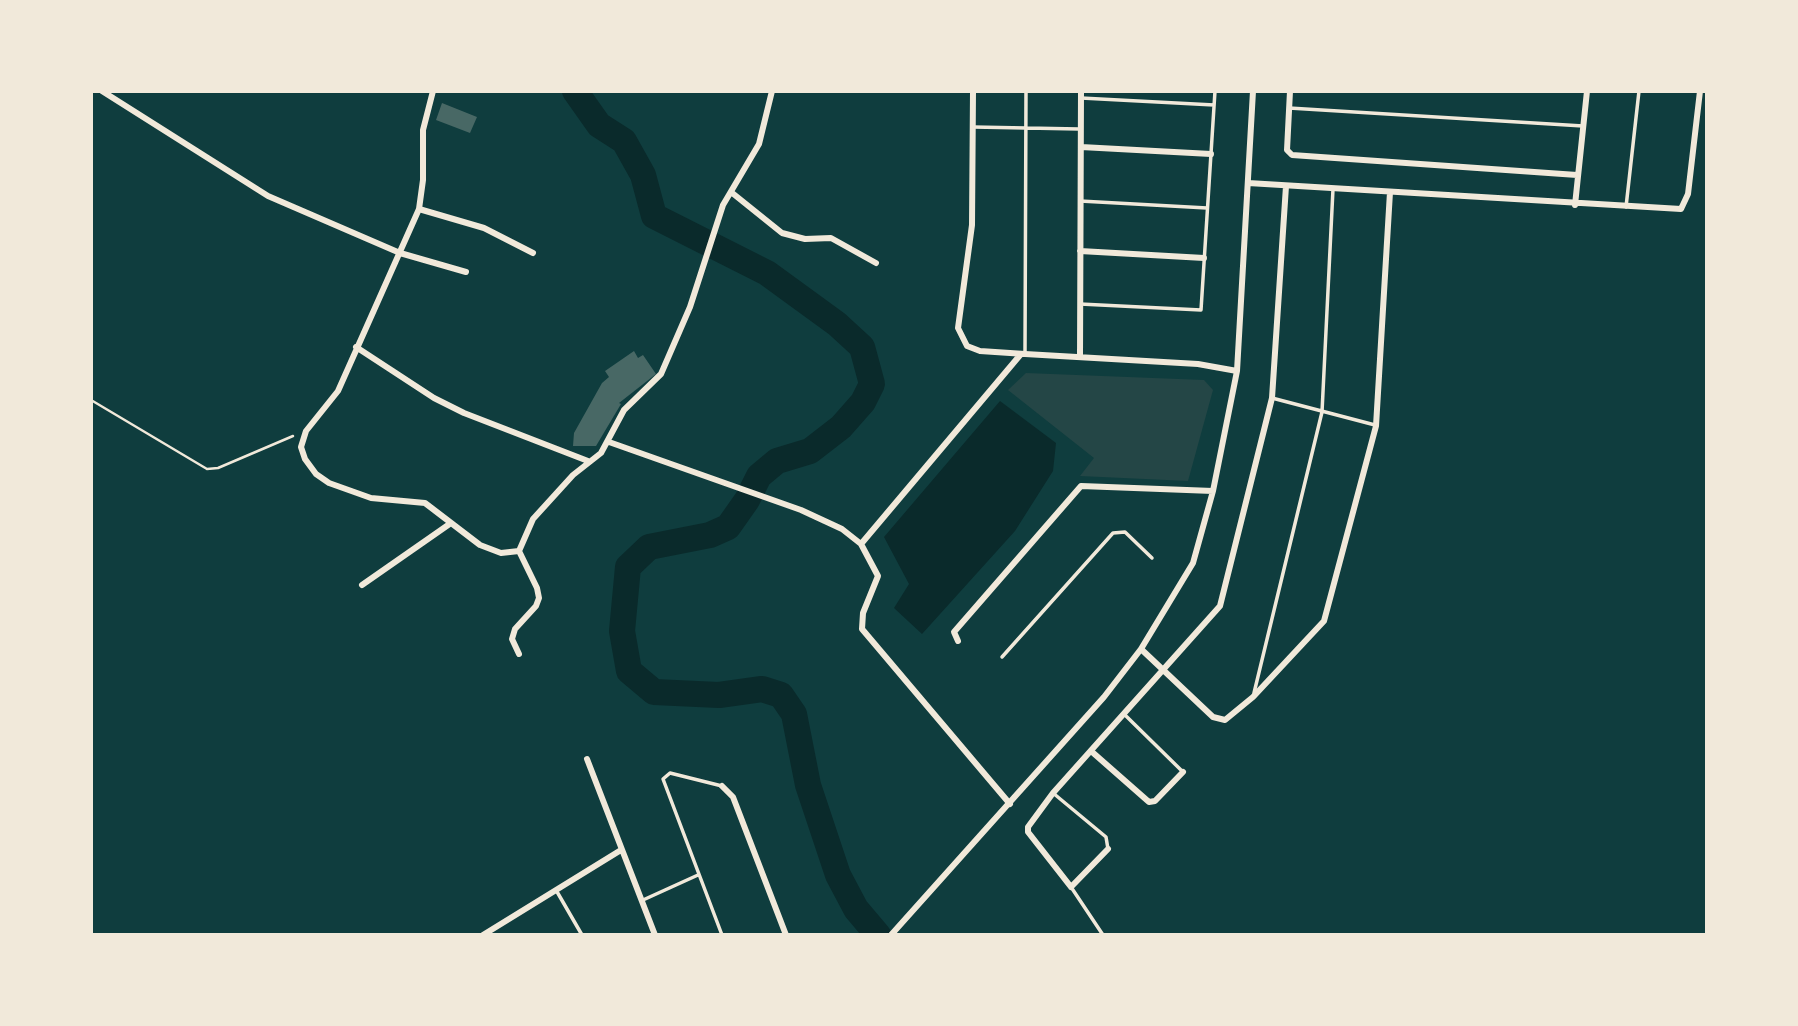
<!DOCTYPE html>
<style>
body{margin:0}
#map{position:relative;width:1798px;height:1026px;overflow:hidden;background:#0f3d3e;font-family:"Alegreya Sans",sans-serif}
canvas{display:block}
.frame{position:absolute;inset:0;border:93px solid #f1e9da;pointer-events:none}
</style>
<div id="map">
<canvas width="1798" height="1026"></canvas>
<div class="frame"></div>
</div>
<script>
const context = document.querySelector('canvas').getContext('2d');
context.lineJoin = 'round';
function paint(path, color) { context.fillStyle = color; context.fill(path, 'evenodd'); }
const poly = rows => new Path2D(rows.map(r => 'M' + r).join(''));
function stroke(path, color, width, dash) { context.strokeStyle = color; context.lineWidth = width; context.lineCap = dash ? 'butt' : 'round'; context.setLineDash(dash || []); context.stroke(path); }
paint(poly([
 [1026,373,1204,380,1213,390,1188,481,1080,476,1094,458,1008,390]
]), '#244646');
paint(poly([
 [1000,401,1056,443,1053,471,1015,531,922,634,894,608,909,584,884,537]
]), '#0a2a2b');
stroke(poly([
 [575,91,599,125,624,141,643,175,654,216,767,273,837,324,862,347,872,384,863,402,841,427,810,451,777,461,759,476,747,500,728,527,710,535,649,547,628,567,622,631,629,671,654,692,719,695,762,689,781,695,794,714,808,785,838,875,856,909,878,935]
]), '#0a2a2b', 26);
paint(poly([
 [442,103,477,117,470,133,436,120],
 [634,351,638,358,643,355,656,374,619,403,621,404,596,446,573,446,574,433,602,383,609,377,605,371]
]), '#486865');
stroke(poly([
 [91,400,207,469,218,468,293,436]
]), '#f1e9da', 2.5);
stroke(poly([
 [1081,98,1214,105],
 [1289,108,1583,126],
 [973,127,1079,129],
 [1080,201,1207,208],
 [1626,207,1639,91],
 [1080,304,1201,310,1215,91],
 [1025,352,1026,91],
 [1272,398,1375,425],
 [1002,657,1113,533,1125,532,1152,558],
 [1254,693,1322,412,1333,189],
 [1125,715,1183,772],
 [722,786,670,773,663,779,722,935],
 [1053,793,1106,837,1108,849],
 [1071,887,1103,935],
 [556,890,582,935],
 [643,900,698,875]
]), '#f1e9da', 3.5);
stroke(poly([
 [102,91,268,196,400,253,466,272],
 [433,91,423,130,423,180,419,209,338,391,306,431,301,447,305,459,316,474,329,483,371,498,425,503,480,545,501,553,519,551,533,519,573,475,601,453,624,410,661,374,690,307,723,205,759,144,772,91],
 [973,91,972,225,958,328,967,346,980,351,1025,354,1198,364,1237,371],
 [1290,91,1287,150,1292,155,1577,175],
 [1081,147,1211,154],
 [1248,183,1681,209,1688,194,1700,91],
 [731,192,782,233,805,239,831,238,876,263],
 [1575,205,1587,91],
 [419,209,484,228,533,253],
 [1080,251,1204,258],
 [356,347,434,398,464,413,588,461],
 [1080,357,1081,91],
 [609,442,801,510,842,529,861,544,878,576,863,613,862,629,1010,804],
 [861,544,1021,354],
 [362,585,451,523],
 [958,641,954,632,1081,486,1213,491],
 [1141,649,1213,717,1225,720,1253,697,1324,621,1376,426,1390,192],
 [519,654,512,639,515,629,536,606,539,598,537,588,519,551],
 [1091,751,1149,802,1155,801,1183,772],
 [587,759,655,935],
 [722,786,733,797,786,935],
 [1108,849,1071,887,1028,832,1028,827,1053,793,1220,606,1272,398,1286,186],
 [483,935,621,850],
 [891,935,1104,697,1141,649,1193,563,1213,491,1237,371,1253,91]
]), '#f1e9da', 6);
</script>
